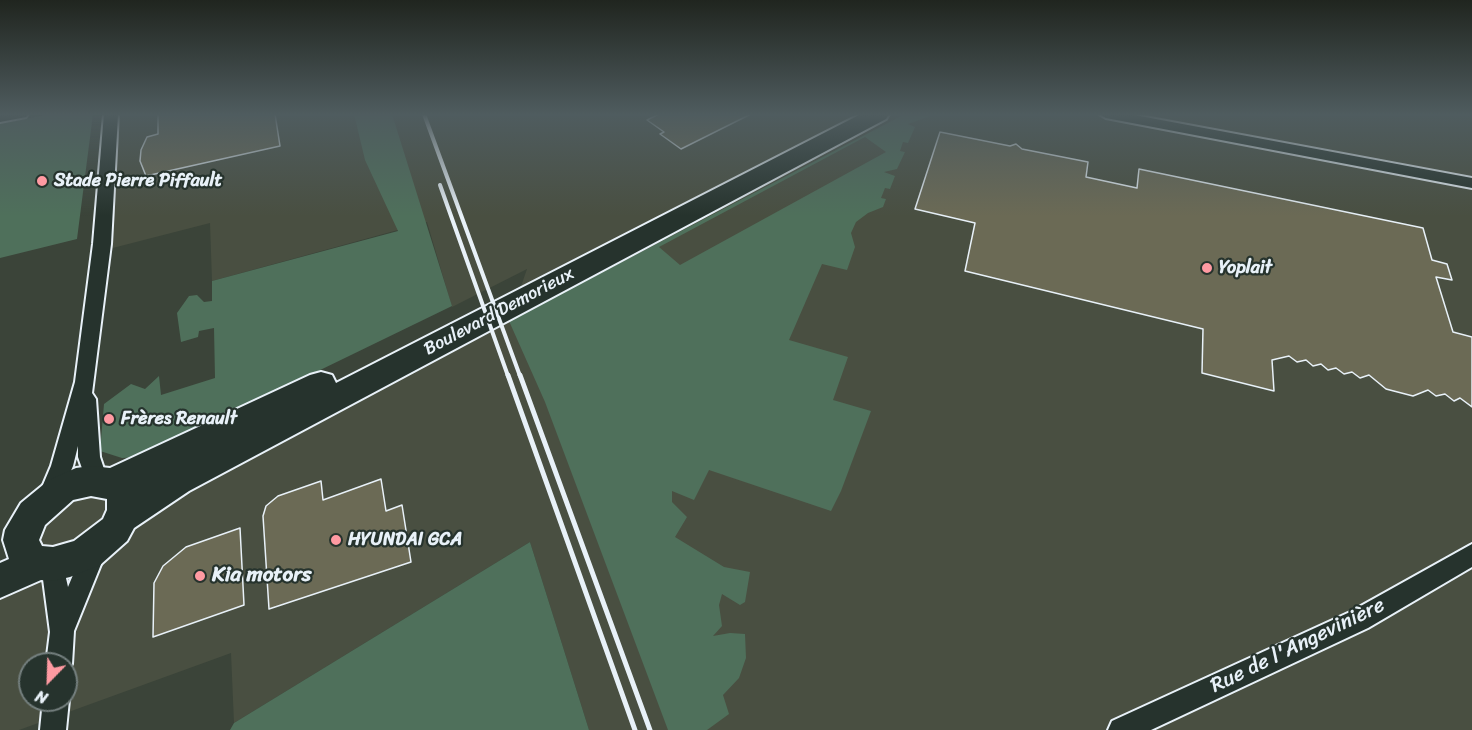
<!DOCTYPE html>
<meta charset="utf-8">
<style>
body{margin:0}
#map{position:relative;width:1472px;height:730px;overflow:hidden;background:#3b4439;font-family:Sriracha,sans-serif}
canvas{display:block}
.north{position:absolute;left:18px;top:652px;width:60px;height:60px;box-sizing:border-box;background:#26332d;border:2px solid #747f7e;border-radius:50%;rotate:203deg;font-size:16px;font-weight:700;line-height:24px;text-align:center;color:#e8f1f8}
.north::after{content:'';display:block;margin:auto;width:21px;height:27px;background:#ff9aa2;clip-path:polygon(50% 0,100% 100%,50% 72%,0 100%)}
</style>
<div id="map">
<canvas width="1472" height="730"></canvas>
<div class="north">N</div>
</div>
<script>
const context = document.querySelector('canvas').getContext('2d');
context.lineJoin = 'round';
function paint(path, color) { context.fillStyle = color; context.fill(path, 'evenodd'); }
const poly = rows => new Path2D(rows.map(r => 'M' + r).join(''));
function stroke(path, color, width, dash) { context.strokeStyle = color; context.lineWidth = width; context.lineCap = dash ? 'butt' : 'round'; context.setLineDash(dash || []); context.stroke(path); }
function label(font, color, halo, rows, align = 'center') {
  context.font = font + ' Sriracha,sans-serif'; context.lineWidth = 4.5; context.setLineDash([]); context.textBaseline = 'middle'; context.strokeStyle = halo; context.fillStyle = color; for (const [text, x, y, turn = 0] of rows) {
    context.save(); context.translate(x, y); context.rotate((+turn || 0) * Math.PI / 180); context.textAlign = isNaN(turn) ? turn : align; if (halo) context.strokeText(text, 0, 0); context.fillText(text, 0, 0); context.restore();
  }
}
paint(poly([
 [111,114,1472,114,1472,730,589,730,530,542,234,723,231,653,19,730,0,730,0,562,22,550,48,499,124,493,460,327,464,346,509,321,527,269,452,307,427,222,212,281,210,223,101,251],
 [30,664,66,664,66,700,30,700]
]), '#494f41');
paint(poly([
 [49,114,93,114,77,239,0,258,0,124],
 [354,114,392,114,452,306,141,457,122,458,100,451,104,404,131,384,145,389,159,376,161,395,215,378,214,328,199,331,198,337,181,342,177,313,189,296,197,295,204,302,212,301,212,281,398,231,365,160],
 [905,114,936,114,908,124,915,127,908,143,903,142,900,151,905,152,897,169,884,172,895,176,890,189,885,188,881,198,886,199,883,207,868,213,856,222,851,233,855,247,847,270,822,264,789,340,848,357,833,400,871,411,841,491,831,511,709,470,694,500,672,491,672,502,687,517,675,537,724,567,750,572,745,602,740,605,722,594,719,605,722,626,713,636,730,633,745,634,746,658,739,678,723,695,729,714,707,730,668,730,545,402,509,321],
 [865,137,886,152,680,265,659,247],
 [530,542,589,730,230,730,234,723]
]), '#4f705b');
const building = poly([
 [158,114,275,114,280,146,146,176,140,161,141,150,147,137,158,134,158,114],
 [659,114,751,114,681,149,660,134,664,132,647,120,659,114],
 [940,132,1010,146,1016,144,1022,149,1088,162,1086,177,1137,188,1139,169,1423,228,1432,260,1447,264,1452,280,1436,277,1453,332,1472,337,1472,407,1460,398,1454,401,1445,394,1436,396,1428,390,1413,396,1386,389,1369,375,1360,378,1352,372,1344,374,1336,368,1328,370,1321,364,1313,366,1306,360,1297,362,1289,356,1272,360,1274,391,1202,373,1203,329,965,271,975,223,915,209,940,132],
 [381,479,386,511,402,505,411,562,269,609,263,516,266,506,278,496,321,481,323,500,381,479],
 [240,528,244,605,153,637,154,583,163,566,186,547,240,528]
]);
paint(building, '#6b6a55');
stroke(building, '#e8f1f8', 1.5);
const street = poly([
 [0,114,28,114,26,117,0,122,0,114],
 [104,114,118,114,111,244,92,393,96,399,100,457,108,481,105,488,97,490,89,488,78,457,78,446,73,466,56,506,48,509,40,506,37,499,51,466,75,382,93,244,104,114],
 [1099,114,1129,114,1472,178,1472,188,1106,118,1099,114],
 [96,536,104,539,108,547,74,631,72,664,66,674,66,664,46,664,50,632,41,564,45,556,53,553,61,556,68,587,88,539,96,536],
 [1472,544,1472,567,1368,628,1151,730,1108,730,1112,721,1350,612,1472,544],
 [66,693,69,700,66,730,40,730,43,700,66,700,66,693]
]);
const primary = poly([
 [861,114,889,114,886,119,189,491,134,528,127,541,100,565,70,577,53,581,41,580,0,598,0,563,9,559,3,540,5,530,21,503,49,480,76,468,91,466,110,468,310,375,321,372,332,375,336,383,861,114],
 [91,496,107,499,107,510,103,519,74,541,53,547,42,546,39,540,45,525,73,500,91,496]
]);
stroke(street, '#e8f1f8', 4);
stroke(primary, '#e8f1f8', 4);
paint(street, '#26332d');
paint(primary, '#26332d');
stroke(poly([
 [424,114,520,376],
 [440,185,508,376]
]), '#e8f1f8', 4);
stroke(poly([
 [508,375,635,730],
 [520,375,650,730]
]), '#e8f1f8', 5);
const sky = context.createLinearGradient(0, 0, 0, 216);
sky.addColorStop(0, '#20251f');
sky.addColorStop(0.53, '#4f5c5f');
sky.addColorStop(1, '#4f5c5f00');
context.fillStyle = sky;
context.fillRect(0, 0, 1472, 216);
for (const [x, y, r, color] of [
 [42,181,6,"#ff9aa2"],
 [1207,268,6,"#ff9aa2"],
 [109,419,6,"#ff9aa2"],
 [336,540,6,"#ff9aa2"],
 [200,576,6,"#ff9aa2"]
]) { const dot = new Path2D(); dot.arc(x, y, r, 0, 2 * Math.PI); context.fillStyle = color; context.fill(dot); stroke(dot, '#26332d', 2); }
label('bold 18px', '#e8f1f8', '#26332d', [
 ["Stade Pierre Piffault",54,181],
 ["Yoplait",1219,268],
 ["Frères Renault",121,419],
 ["HYUNDAI GCA",348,540]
], 'left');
label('18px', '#e8f1f8', '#26332d', [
 ["Boulevard Demorieux",499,312,-28]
]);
label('bold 21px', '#e8f1f8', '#26332d', [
 ["Kia motors",212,576]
], 'left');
label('21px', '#e8f1f8', '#26332d', [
 ["Rue de l'Angevinière",1298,646,-26]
]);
</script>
